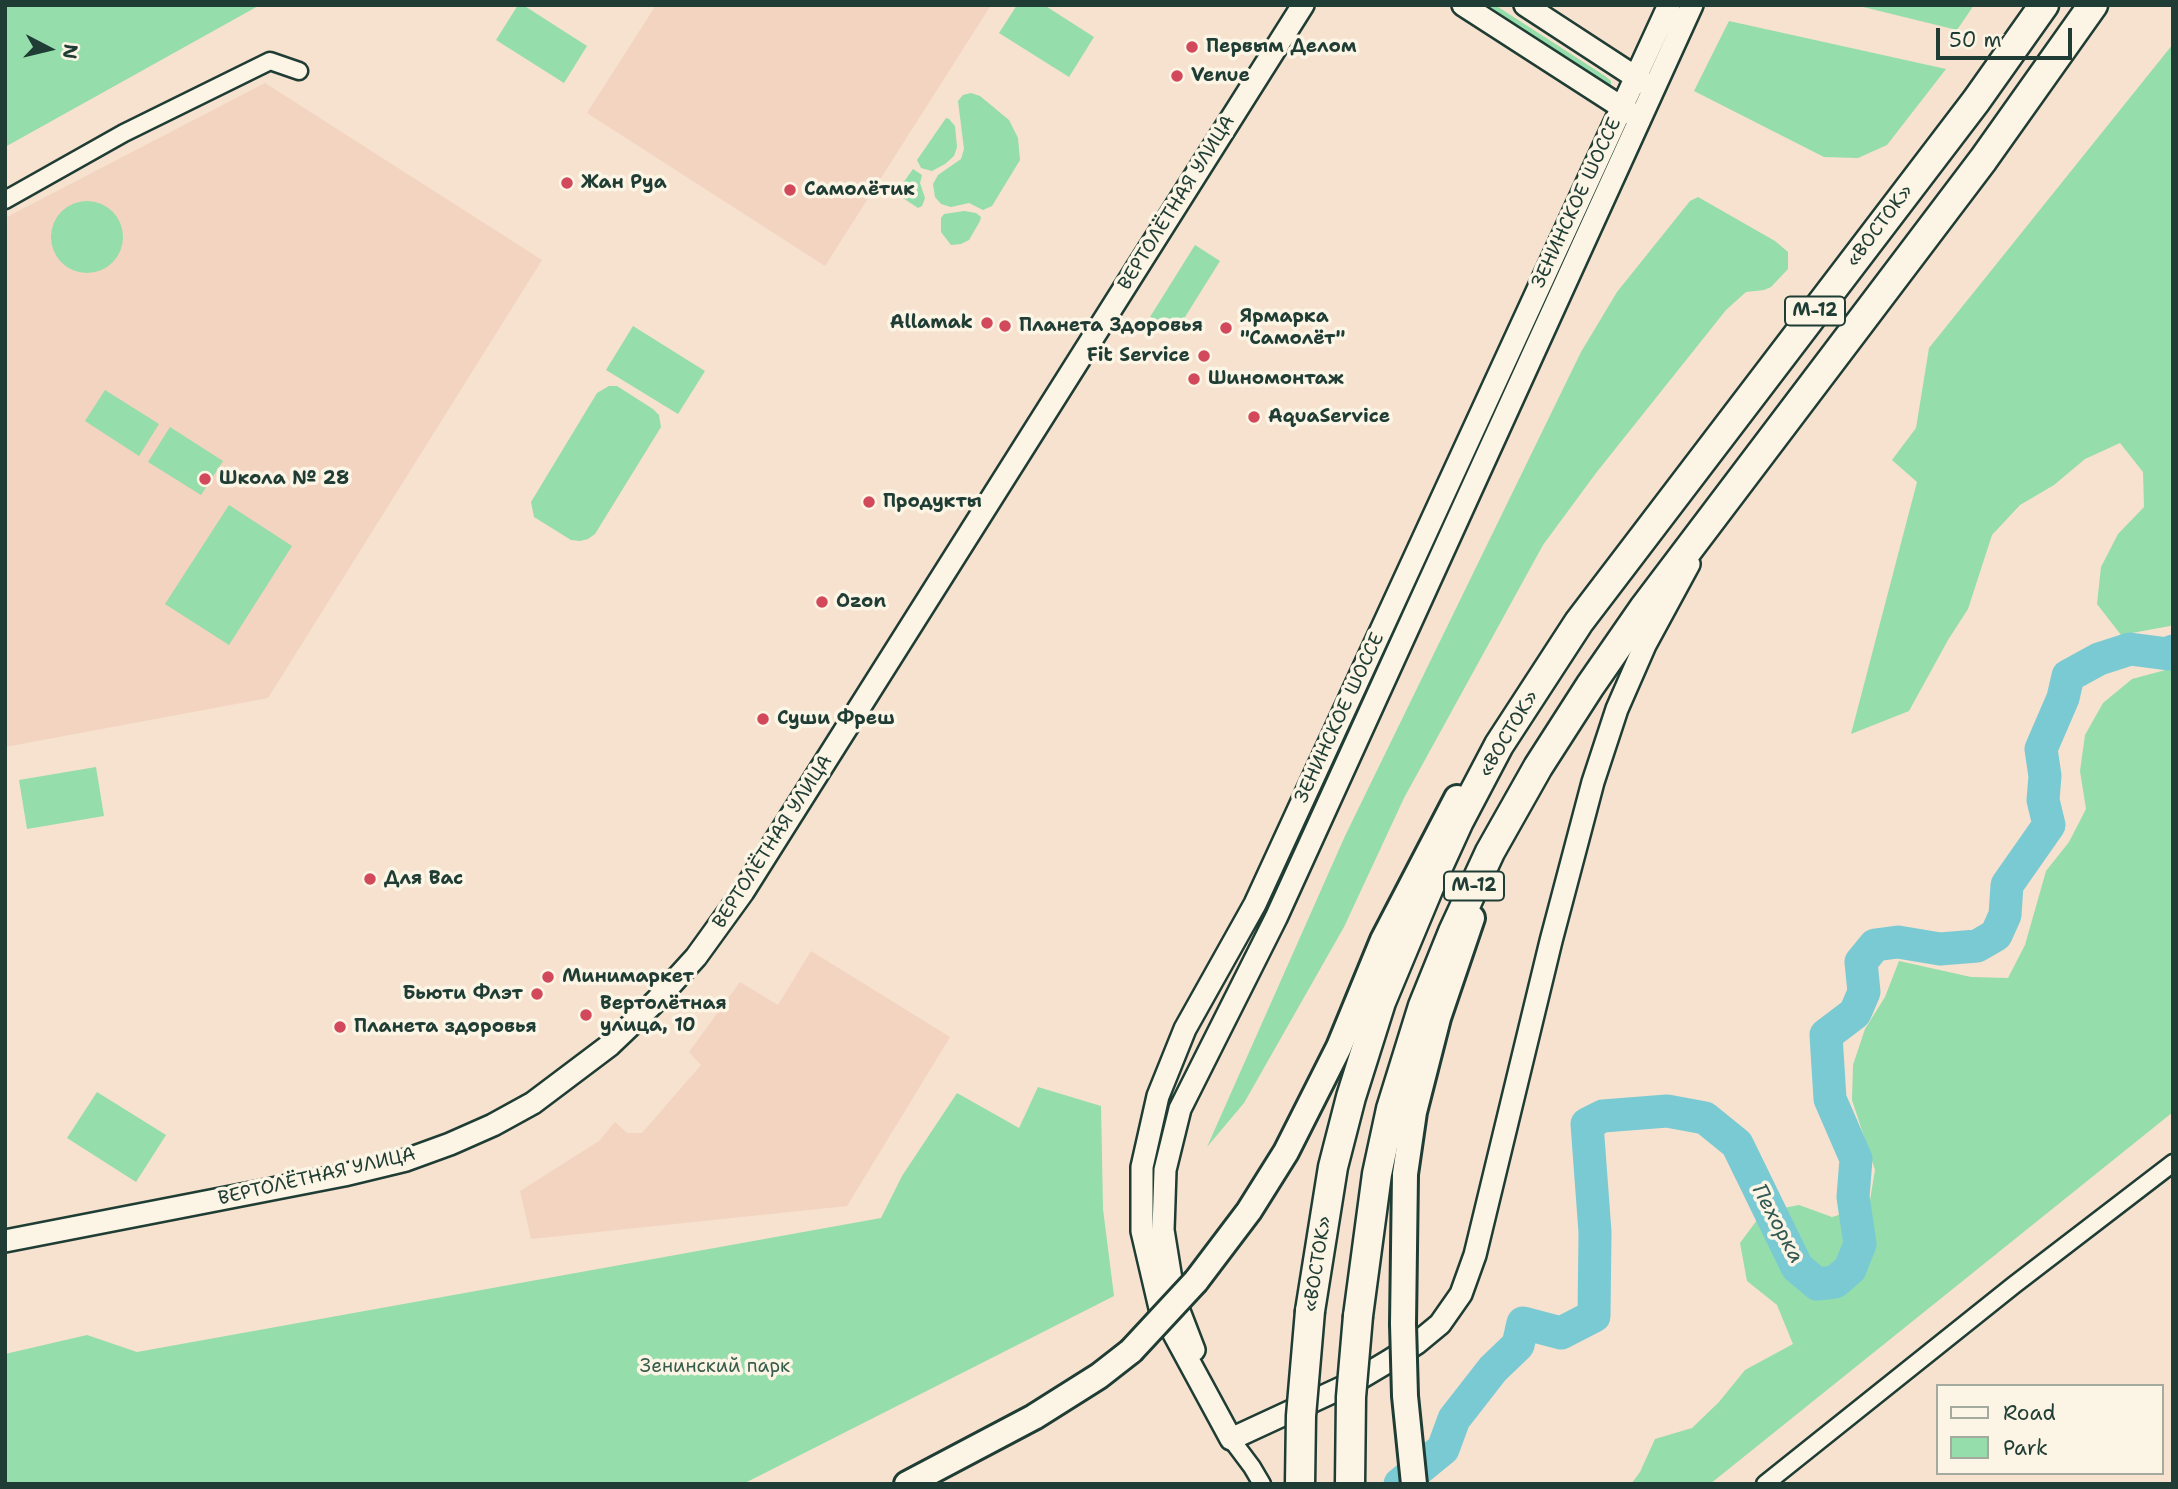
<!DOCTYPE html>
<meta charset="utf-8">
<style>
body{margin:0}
#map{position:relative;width:2178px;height:1489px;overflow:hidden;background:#f6e2cf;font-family:"Shantell Sans",sans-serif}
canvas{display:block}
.frame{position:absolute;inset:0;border:7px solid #1f3d34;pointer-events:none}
.legend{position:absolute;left:1936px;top:1384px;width:228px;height:91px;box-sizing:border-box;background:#fcf5e5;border:2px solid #a4ab9e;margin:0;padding:9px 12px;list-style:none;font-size:21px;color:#1f3d34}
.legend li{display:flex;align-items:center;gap:14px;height:35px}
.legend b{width:35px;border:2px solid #a4ab9e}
.north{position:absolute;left:14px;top:14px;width:70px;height:70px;-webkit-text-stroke:5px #fcf5e5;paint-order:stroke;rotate:97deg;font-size:19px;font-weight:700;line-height:28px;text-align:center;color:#1f3d34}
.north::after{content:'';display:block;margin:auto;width:24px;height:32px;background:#1f3d34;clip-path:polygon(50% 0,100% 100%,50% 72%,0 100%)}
.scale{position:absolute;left:1936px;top:28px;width:136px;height:32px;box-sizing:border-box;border:4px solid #1f3d34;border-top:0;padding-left:9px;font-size:21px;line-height:24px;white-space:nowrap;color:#1f3d34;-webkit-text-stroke:5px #fcf5e5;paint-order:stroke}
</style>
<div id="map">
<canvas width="2178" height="1489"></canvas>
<div class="frame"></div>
<ul class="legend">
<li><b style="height:9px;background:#fcf5e5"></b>Road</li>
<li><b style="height:19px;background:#95ddab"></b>Park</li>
</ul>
<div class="north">N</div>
<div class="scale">50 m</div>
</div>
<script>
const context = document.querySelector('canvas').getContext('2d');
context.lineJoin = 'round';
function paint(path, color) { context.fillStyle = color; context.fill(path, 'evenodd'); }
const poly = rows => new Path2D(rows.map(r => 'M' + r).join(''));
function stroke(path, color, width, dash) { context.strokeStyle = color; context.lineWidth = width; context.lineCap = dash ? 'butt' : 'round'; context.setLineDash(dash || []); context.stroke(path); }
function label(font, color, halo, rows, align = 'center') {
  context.font = font + ' "Shantell Sans",sans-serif'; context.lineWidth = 7; context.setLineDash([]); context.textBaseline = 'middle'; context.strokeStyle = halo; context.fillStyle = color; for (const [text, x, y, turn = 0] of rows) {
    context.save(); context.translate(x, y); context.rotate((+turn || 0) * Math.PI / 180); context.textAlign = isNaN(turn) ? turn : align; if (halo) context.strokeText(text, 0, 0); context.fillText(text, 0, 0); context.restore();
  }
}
paint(poly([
 [656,5,991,5,825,266,587,113],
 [265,83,542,260,268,698,5,747,5,218],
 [811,951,950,1037,847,1206,531,1239,520,1191,599,1141,615,1122,627,1133,642,1133,701,1065,689,1052,740,982,778,1005]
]), '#f2d4c0');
paint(poly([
 [5,5,260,5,5,147],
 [518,5,523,5,587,46,564,83,496,40],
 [1017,5,1044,5,1094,37,1069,77,999,33],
 [1478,5,1495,5,1605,76,1611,81,1611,88],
 [1855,5,1974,5,1957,30],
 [1729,21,1946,69,1887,145,1858,158,1824,157,1694,91],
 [2173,44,2173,623,2170,626,2121,635,2097,604,2101,567,2118,534,2144,507,2143,472,2120,443,2085,459,2054,485,2020,505,1992,535,1968,609,1948,640,1909,711,1851,734,1917,482,1892,460,1916,428,1929,348],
 [971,93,980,96,1009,120,1018,138,1020,160,992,206,983,210,969,203,951,207,941,204,935,197,933,184,938,175,961,159,964,149,958,101,963,95],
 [946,118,949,119,955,126,957,147,954,156,945,164,932,171,921,168,917,160],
 [913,169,922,175,920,183,925,198,922,206,918,208,903,198,900,191,903,183],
 [1698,197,1775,241,1788,252,1788,269,1771,287,1764,290,1746,292,1726,310,1596,473,1543,545,1404,798,1344,927,1244,1103,1207,1147,1345,836,1581,352,1617,292,1690,201],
 '51 237a36 36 0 1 1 72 0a36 36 0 1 1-72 0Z',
 [964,211,976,213,981,217,980,221,969,240,961,244,951,245,941,232,941,218,944,214],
 [1195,245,1220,261,1175,333,1150,317],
 [633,326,705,371,678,414,606,370],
 [609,386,617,386,653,409,659,415,661,427,595,534,588,539,580,541,571,540,534,517,531,502,597,393],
 [105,390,159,424,139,456,85,421],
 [170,427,223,461,201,495,148,462],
 [229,505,292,546,229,645,165,604],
 [2173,668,2173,1112,1710,1484,1631,1484,1640,1472,1655,1439,1692,1428,1719,1402,1745,1370,1793,1344,1777,1305,1747,1281,1740,1243,1763,1212,1799,1205,1832,1217,1869,1206,1875,1170,1852,1100,1853,1065,1865,1029,1885,997,1899,961,1971,977,2008,978,2025,945,2046,871,2069,842,2086,809,2080,771,2085,735,2103,703,2132,679],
 [96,767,104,816,27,829,19,780],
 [1038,1087,1101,1106,1103,1209,1114,1296,743,1484,5,1484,5,1354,87,1335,137,1352,881,1218,902,1176,957,1093,1019,1128],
 [97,1092,166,1135,136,1182,67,1138]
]), '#95ddab');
stroke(poly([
 [1400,1484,1443,1449,1454,1419,1493,1369,1518,1345,1523,1323,1561,1333,1594,1316,1595,1232,1587,1124,1603,1116,1667,1111,1705,1118,1737,1144,1797,1267,1817,1284,1835,1282,1850,1269,1860,1244,1853,1197,1856,1159,1830,1099,1826,1035,1855,1013,1864,992,1861,962,1875,945,1898,942,1940,949,1977,946,1996,935,2005,915,2007,885,2049,825,2043,800,2045,776,2041,749,2063,698,2068,676,2099,659,2130,649,2168,654,2173,651]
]), '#7acad3', 33);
const street = poly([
 [5,200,124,133,270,61,299,71],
 [1231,1439,1252,1467,1262,1484],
 [1765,1484,2014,1285,2173,1163]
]);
const secondary = poly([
 [1463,5,1632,114],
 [1525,5,1646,84],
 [5,1241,344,1175,406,1160,450,1144,493,1125,533,1103,610,1045,656,1001,696,957,743,892,1303,5],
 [1194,1350,1174,1298,1163,1230,1165,1170,1180,1109,1276,918,1692,5],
 [1231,1439,1160,1308,1142,1231,1142,1167,1158,1096,1185,1029,1255,904,1669,5],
 [1231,1439,1352,1383,1389,1361,1417,1343,1440,1324,1461,1294,1475,1255,1551,941,1593,782,1617,709,1645,645,1689,564]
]);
const primary = poly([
 [1196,1281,1249,1211,1286,1152,1339,1047,1383,940,1457,798],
 [1403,1324,1405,1174,1414,1112,1438,1018,1472,918],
 [907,1484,1034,1417,1099,1376,1131,1351]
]);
const highway = poly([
 [1310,1311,1333,1167,1351,1097,1381,1002,1432,880,1459,821,1499,745,1579,622,1976,101,2044,5],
 [1358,1316,1377,1174,1391,1109,1423,1006,1453,932,1490,852,1538,767,1590,686,1644,608,1983,160,2093,5]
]);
stroke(street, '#1f3d34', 21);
stroke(secondary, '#1f3d34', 26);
stroke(primary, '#1f3d34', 30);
stroke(highway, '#1f3d34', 33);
stroke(street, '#fcf5e5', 16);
stroke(secondary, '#fcf5e5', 21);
stroke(primary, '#fcf5e5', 24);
stroke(highway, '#fcf5e5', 28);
const primaryBridge = poly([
 [1403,1324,1405,1396,1414,1484],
 [1131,1351,1196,1281]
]);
const highwayBridge = poly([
 [1300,1484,1301,1416,1310,1311],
 [1350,1484,1351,1397,1358,1316]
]);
stroke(primaryBridge, '#1f3d34', 30, []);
stroke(highwayBridge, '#1f3d34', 33, []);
stroke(primaryBridge, '#fcf5e5', 24);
stroke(highwayBridge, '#fcf5e5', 28);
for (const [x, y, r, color] of [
 [1192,47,7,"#d1495b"],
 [1177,76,7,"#d1495b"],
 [567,183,7,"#d1495b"],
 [790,190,7,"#d1495b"],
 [987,323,7,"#d1495b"],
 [1005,326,7,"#d1495b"],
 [1226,328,7,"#d1495b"],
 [1204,356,7,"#d1495b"],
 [1194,379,7,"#d1495b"],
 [1254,417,7,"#d1495b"],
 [205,479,7,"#d1495b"],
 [869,502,7,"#d1495b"],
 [822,602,7,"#d1495b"],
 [763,719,7,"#d1495b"],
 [370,879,7,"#d1495b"],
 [548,977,7,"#d1495b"],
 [537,994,7,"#d1495b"],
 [586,1015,7,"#d1495b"],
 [340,1027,7,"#d1495b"]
]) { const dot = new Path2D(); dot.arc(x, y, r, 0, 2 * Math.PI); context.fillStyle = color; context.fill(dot); stroke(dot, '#fcf5e5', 2.5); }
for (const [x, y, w] of [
 [1815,311,60],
 [1474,886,60]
]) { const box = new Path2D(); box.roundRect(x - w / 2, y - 14.5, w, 29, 5); context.fillStyle = '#fcf5e5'; context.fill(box); stroke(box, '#1f3d34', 2); }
label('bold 18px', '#1f3d34', null, [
 ["М-12",1815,311],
 ["М-12",1474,886]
]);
label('bold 19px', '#1f3d34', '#fcf5e5', [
 ["Первым Делом",1206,47],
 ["Venue",1191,76],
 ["Жан Руа",581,183],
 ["Самолётик",804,190],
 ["Ярмарка",1240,317],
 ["\"Самолёт\"",1240,339],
 ["Allamak",973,323,"right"],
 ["Планета Здоровья",1019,326],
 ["Fit Service",1190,356,"right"],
 ["Шиномонтаж",1208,379],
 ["AquaService",1268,417],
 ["Школа № 28",219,479],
 ["Продукты",883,502],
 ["Ozon",836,602],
 ["Суши Фреш",777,719],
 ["Для Вас",384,879],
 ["Минимаркет",562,977],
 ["Бьюти Флэт",523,994,"right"],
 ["Вертолётная",600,1004],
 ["улица, 10",600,1026],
 ["Планета здоровья",354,1027]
], 'left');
label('19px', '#1f3d34', '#fcf5e5', [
 ["ВЕРТОЛЁТНАЯ УЛИЦА",1177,203,-58],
 ["ЗЕНИНСКОЕ ШОССЕ",1577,203,-65],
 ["«ВОСТОК»",1880,226,-53],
 ["ЗЕНИНСКОЕ ШОССЕ",1340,718,-65],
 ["«ВОСТОК»",1509,734,-59],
 ["ВЕРТОЛЁТНАЯ УЛИЦА",773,842,-57],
 ["ВЕРТОЛЁТНАЯ УЛИЦА",317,1177,-13],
 ["«ВОСТОК»",1318,1264,-81]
]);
label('19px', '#375d4c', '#fcf5e5', [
 ["Зенинский парк",715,1367]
]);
label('italic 21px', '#315954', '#fcf5e5', [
 ["Пехорка",1777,1224,62]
]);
</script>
